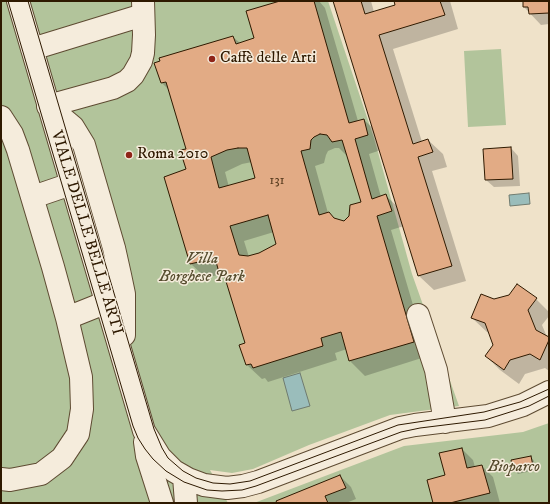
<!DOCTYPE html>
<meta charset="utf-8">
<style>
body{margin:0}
#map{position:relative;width:550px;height:504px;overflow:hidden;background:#efe2c9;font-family:"IM FELL DW Pica",serif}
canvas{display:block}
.frame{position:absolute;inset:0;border:2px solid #2e1900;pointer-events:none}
</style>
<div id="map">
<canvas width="550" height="504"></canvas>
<div class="frame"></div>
</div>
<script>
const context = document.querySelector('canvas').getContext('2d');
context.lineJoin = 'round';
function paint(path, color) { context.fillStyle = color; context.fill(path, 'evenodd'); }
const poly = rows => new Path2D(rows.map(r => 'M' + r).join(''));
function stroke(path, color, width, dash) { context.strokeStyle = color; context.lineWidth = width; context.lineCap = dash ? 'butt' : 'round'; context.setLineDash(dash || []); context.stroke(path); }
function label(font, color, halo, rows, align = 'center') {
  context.font = font + ' "IM FELL DW Pica",serif'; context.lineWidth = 3; context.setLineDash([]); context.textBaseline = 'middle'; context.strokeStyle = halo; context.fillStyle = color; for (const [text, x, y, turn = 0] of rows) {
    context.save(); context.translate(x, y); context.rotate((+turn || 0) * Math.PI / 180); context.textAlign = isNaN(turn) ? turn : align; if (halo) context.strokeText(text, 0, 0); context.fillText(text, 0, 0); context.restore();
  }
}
paint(poly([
 [1,1,328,1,374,138,412,274,459,406,390,415,309,445,253,469,232,473,210,470,228,503,1,503],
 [501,49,506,125,468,127,464,51],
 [549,423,549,503,254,503,404,446,523,432]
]), '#b2c49b');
const water = poly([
 [529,193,530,204,510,206,509,195,529,193],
 [300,373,310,406,292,411,283,378,300,373]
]);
paint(water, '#9abdbb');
stroke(water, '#6f7b70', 1);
paint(poly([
 [283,1,319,1,325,8,358,121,364,120,375,130,335,1,371,1,374,12,397,5,395,1,450,1,458,29,393,49,422,142,428,140,443,154,447,167,432,171,466,281,434,290,419,276,404,226,391,230,428,356,365,376,350,361,347,349,335,353,337,360,268,382,265,378,262,379,247,365,246,344,227,281,221,274,206,278,191,264,165,177,187,170,187,149,169,90,162,83,233,37,240,43,255,39],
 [335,148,339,148,347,156,362,202,344,222,336,220,328,213,315,166,324,163,326,155,328,151],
 [381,150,399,208,386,196,381,197,369,154],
 [252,162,257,178,229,187,225,172,242,164],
 [274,232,277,244,259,254,249,257,244,241],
 [524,1,549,1,549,24,541,25,524,7],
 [511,148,518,156,520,186,494,187,486,180],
 [517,285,536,299,549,312,549,316,542,325,547,337,549,338,549,371,545,368,525,374,519,384,500,370,486,356,494,346,489,333,487,332,472,318,494,300,509,296],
 [462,449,473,460,475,467,482,466,493,477,500,503,434,503,446,476],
 [531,457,534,461,536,470,518,474,514,470,512,461],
 [340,476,351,487,356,499,346,503,329,503,326,497,324,497,327,503,278,503]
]), '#0003');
const building = poly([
 [280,1,314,1,349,123,364,119,368,135,355,139,372,199,386,194,392,211,377,216,414,342,349,361,341,332,321,338,323,346,253,368,251,364,246,365,239,345,245,343,224,275,220,276,215,258,190,264,164,177,186,169,180,150,186,149,166,82,161,83,154,63,160,61,159,58,233,36,236,44,254,38,246,11,280,1],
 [320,134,327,135,332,142,342,140,361,202,350,205,349,216,344,221,334,218,329,212,319,215,301,151,310,149,311,140,314,137,320,134],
 [238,148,247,148,255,178,219,188,211,157,227,150,238,148],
 [268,215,276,244,259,253,248,256,239,255,230,226,268,215],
 [333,1,361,1,365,14,395,5,394,1,440,1,445,15,379,35,413,144,428,139,433,152,418,157,452,266,418,276,333,1],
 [523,1,549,1,549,13,529,14,528,7,523,7,523,1],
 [511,147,513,179,485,180,483,149,511,147],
 [517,284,537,298,528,310,536,330,549,337,549,340,540,360,530,354,510,360,504,370,485,356,493,345,485,323,471,318,481,294,494,299,509,295,517,284],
 [462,448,467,468,482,465,490,493,450,503,433,503,427,480,445,475,439,453,462,448],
 [531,456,533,466,513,470,511,460,531,456],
 [340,475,346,488,325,496,328,503,277,503,276,501,340,475]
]);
paint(building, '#e2ab85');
stroke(building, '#2e1900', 1);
const minor = poly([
 [18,1,144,431,160,457,174,471,188,479,204,485,227,488,243,486,258,482,400,428,415,425,488,416,523,405,549,392],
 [32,49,143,15],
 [48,106,73,127,84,145,114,248,120,275,124,294,124,335],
 [48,106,113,88,127,81,133,75,141,61,143,53,144,35,143,1],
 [1,117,12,134,18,150,53,267,67,318,81,377,82,409,78,434,62,458,41,474,10,480,1,479],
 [33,197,71,184],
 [418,315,436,370,445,422],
 [67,318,107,302],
 [145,442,147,456,162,503],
 [184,477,186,503]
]);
stroke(minor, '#5e4b32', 24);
stroke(minor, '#f5ecdc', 22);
stroke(poly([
 [8,1,133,426,138,438,145,449,153,459,166,471,184,482,207,490,222,491,242,490,256,486,401,432,420,428,485,420,529,406,549,396],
 [28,1,154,429,162,448,168,458,183,471,196,478,213,483,230,484,250,481,398,425,484,412,520,402,549,389]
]), '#2e1900', 1);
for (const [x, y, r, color] of [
 [212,59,4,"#8f2418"],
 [129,155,4,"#8f2418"]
]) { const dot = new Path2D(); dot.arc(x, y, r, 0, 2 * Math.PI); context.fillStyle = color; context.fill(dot); stroke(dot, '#f5ecdc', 1.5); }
label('14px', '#5b3e21', null, [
 ["131",277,181]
]);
label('16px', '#2e1900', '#f5ecdc', [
 ["Caffè delle Arti",220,59],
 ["Roma 2010",137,155]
], 'left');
label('16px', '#2e1900', '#f5ecdc', [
 ["VIALE DELLE BELLE ARTI",86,233,73]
]);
label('italic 16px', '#564c2e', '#f5ecdc', [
 ["Villa",202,260],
 ["Borghese Park",202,278],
 ["Bioparco",514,468]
]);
</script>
